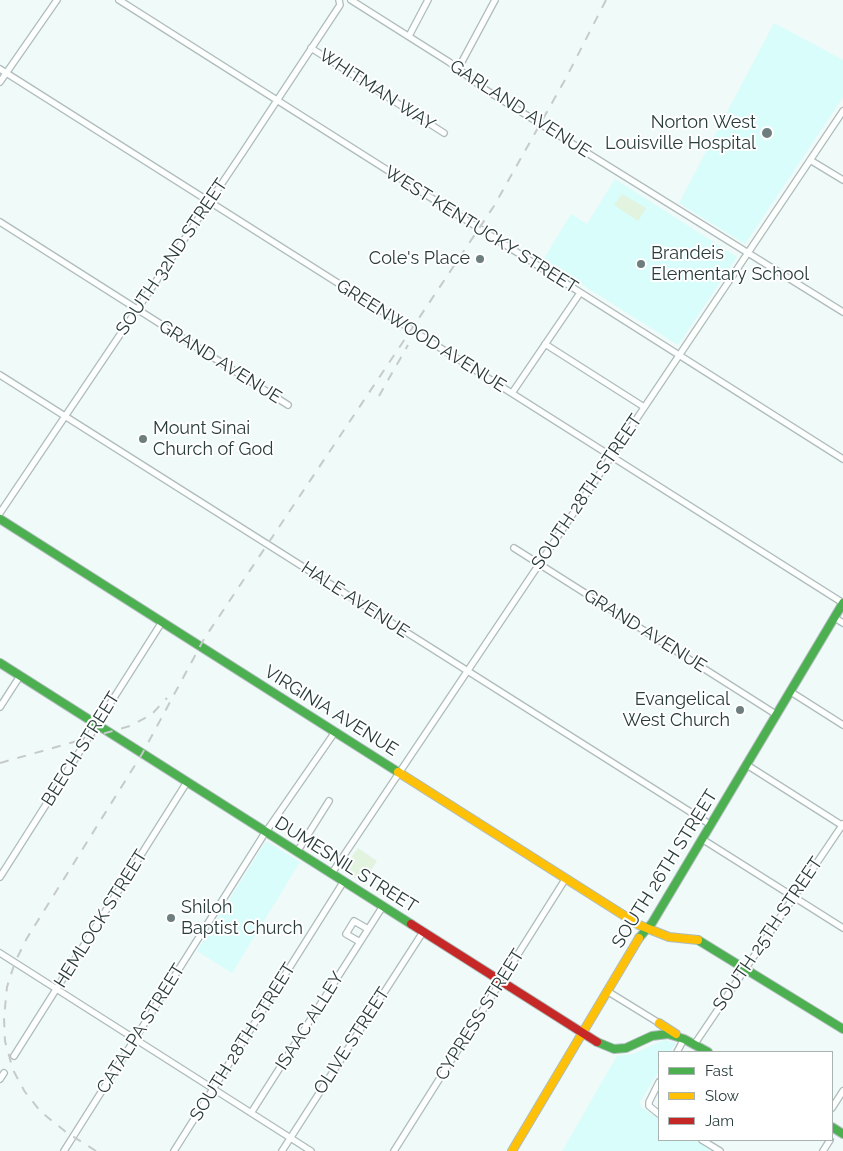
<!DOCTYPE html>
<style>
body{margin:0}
#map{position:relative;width:843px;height:1151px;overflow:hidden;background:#effaf9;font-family:Raleway,sans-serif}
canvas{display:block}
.legend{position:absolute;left:658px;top:1051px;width:175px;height:90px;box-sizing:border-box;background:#fff;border:1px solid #a9b1b1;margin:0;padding:6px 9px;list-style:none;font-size:15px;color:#293c3b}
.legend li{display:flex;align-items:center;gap:10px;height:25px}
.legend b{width:25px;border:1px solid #a9b1b1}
</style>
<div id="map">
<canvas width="843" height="1151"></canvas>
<ul class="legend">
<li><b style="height:6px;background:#4caf50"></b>Fast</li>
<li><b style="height:6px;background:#ffc107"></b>Slow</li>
<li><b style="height:6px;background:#c62828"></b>Jam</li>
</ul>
</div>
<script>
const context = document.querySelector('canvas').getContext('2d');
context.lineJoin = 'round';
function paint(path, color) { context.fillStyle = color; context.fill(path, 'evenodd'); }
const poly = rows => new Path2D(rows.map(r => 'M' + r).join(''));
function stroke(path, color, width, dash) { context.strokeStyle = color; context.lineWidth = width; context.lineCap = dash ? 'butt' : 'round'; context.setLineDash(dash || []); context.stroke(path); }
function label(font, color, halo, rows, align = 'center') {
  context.font = font + ' Raleway,sans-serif'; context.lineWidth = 4; context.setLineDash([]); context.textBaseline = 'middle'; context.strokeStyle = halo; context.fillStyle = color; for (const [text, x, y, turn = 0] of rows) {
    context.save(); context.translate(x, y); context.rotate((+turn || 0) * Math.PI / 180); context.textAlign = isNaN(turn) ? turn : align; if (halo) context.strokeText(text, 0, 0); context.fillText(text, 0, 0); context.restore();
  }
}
paint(poly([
 [774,23,843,60,843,97,745,244,679,203],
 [615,179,737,257,678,345,543,260,571,214,587,224],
 [266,841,300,862,232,973,197,951],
 [664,1040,676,1043,670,1052,659,1052,659,1071,640,1102,641,1107,659,1118,659,1140,695,1140,712,1151,562,1151,617,1056,633,1054]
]), '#d8fdfb');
paint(poly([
 [622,194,646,208,638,221,614,205],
 [358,848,377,861,363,883,342,870]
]), '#e2f3e0');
const street = poly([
 [119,0,843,459],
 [351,0,449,62,486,90,843,312],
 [409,36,428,0],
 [311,48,444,133],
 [0,69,843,603],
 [458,69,495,0],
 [0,82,57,0],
 [810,160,843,180],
 [0,222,288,405],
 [545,344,644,407],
 [0,375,711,825],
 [512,393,580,293],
 [0,513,243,152,340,5,339,0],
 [514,548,777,715],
 [835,618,843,623],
 [791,692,843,725],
 [0,707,20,676],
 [747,765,843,826],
 [702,839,843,928],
 [297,852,329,801],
 [332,873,843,111],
 [0,877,162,622],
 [360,942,346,934,354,921,368,929],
 [0,953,311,1151],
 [607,991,659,1023],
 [694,1045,843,824],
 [677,1052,684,1039],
 [14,1056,187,782],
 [0,1079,4,1073],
 [659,1082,649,1102,649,1106,659,1114],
 [832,1108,843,1091],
 [251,1113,383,906],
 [702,1140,720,1151],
 [64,1151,263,836,335,732],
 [174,1151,344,881],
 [282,1151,423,932],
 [394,1151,566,878],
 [823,1151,830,1140]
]);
const fast = poly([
 [0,519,398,772],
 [0,663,411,924],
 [639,938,652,923,843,603],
 [698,940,843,1029],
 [597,1042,614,1049,626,1048,652,1036,668,1034,684,1039,708,1052],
 [832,1127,843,1134]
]);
const slow = poly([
 [398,772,639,925,669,937,698,940],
 [659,1023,676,1034],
 [512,1151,639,938]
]);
const jam = poly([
 [411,924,597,1042]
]);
stroke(street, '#afbcbb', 8);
stroke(fast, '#afbcbb', 10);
stroke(slow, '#afbcbb', 10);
stroke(jam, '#afbcbb', 10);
stroke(street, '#fdfefe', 5.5);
stroke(fast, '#4caf50', 8);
stroke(slow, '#ffc107', 8);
stroke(jam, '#c62828', 8);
stroke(poly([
 [379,396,408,345],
 [0,763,130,726,151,715,167,698],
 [96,1151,66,1132,41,1112,25,1092,13,1070,5,1041,4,1018,7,987,15,962,27,938,142,754,204,639,494,206,566,78,606,0]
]), '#c7caca', 2, [9, 9]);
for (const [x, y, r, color] of [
 [767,133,6,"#6e7e7e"],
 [480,259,5,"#6e7e7e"],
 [641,264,5,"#6e7e7e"],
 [143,439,5,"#6e7e7e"],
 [740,710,5,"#6e7e7e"],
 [171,918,5,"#6e7e7e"]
]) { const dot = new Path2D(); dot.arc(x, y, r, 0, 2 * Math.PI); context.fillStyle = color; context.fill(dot); stroke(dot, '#fff', 2); }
label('18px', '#293c3b', '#fff', [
 ["WHITMAN WAY",377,90,33],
 ["GARLAND AVENUE",520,109,33],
 ["WEST KENTUCKY STREET",481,230,32],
 ["SOUTH 32ND STREET",172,257,-56],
 ["GREENWOOD AVENUE",421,336,32],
 ["GRAND AVENUE",220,362,32],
 ["SOUTH 28TH STREET",587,492,-56],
 ["HALE AVENUE",355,600,33],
 ["GRAND AVENUE",645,631,32],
 ["VIRGINIA AVENUE",331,711,32],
 ["BEECH STREET",81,749,-58],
 ["DUMESNIL STREET",346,865,32],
 ["SOUTH 26TH STREET",665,869,-58],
 ["HEMLOCK STREET",101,919,-58],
 ["SOUTH 25TH STREET",768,934,-56],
 ["CYPRESS STREET",480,1015,-58],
 ["ISAAC ALLEY",310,1021,-58],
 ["CATALPA STREET",141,1029,-58],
 ["OLIVE STREET",352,1041,-57],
 ["SOUTH 28TH STREET",243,1042,-58]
]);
label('18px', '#293c3b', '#fff', [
 ["Norton West",756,123],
 ["Louisville Hospital",756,144],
 ["Brandeis",651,254,"left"],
 ["Elementary School",651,275,"left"],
 ["Cole's Place",470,259],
 ["Mount Sinai",153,429,"left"],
 ["Church of God",153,450,"left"],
 ["Evangelical",730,700],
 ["West Church",730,721],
 ["Shiloh",181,908,"left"],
 ["Baptist Church",181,929,"left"]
], 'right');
</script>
